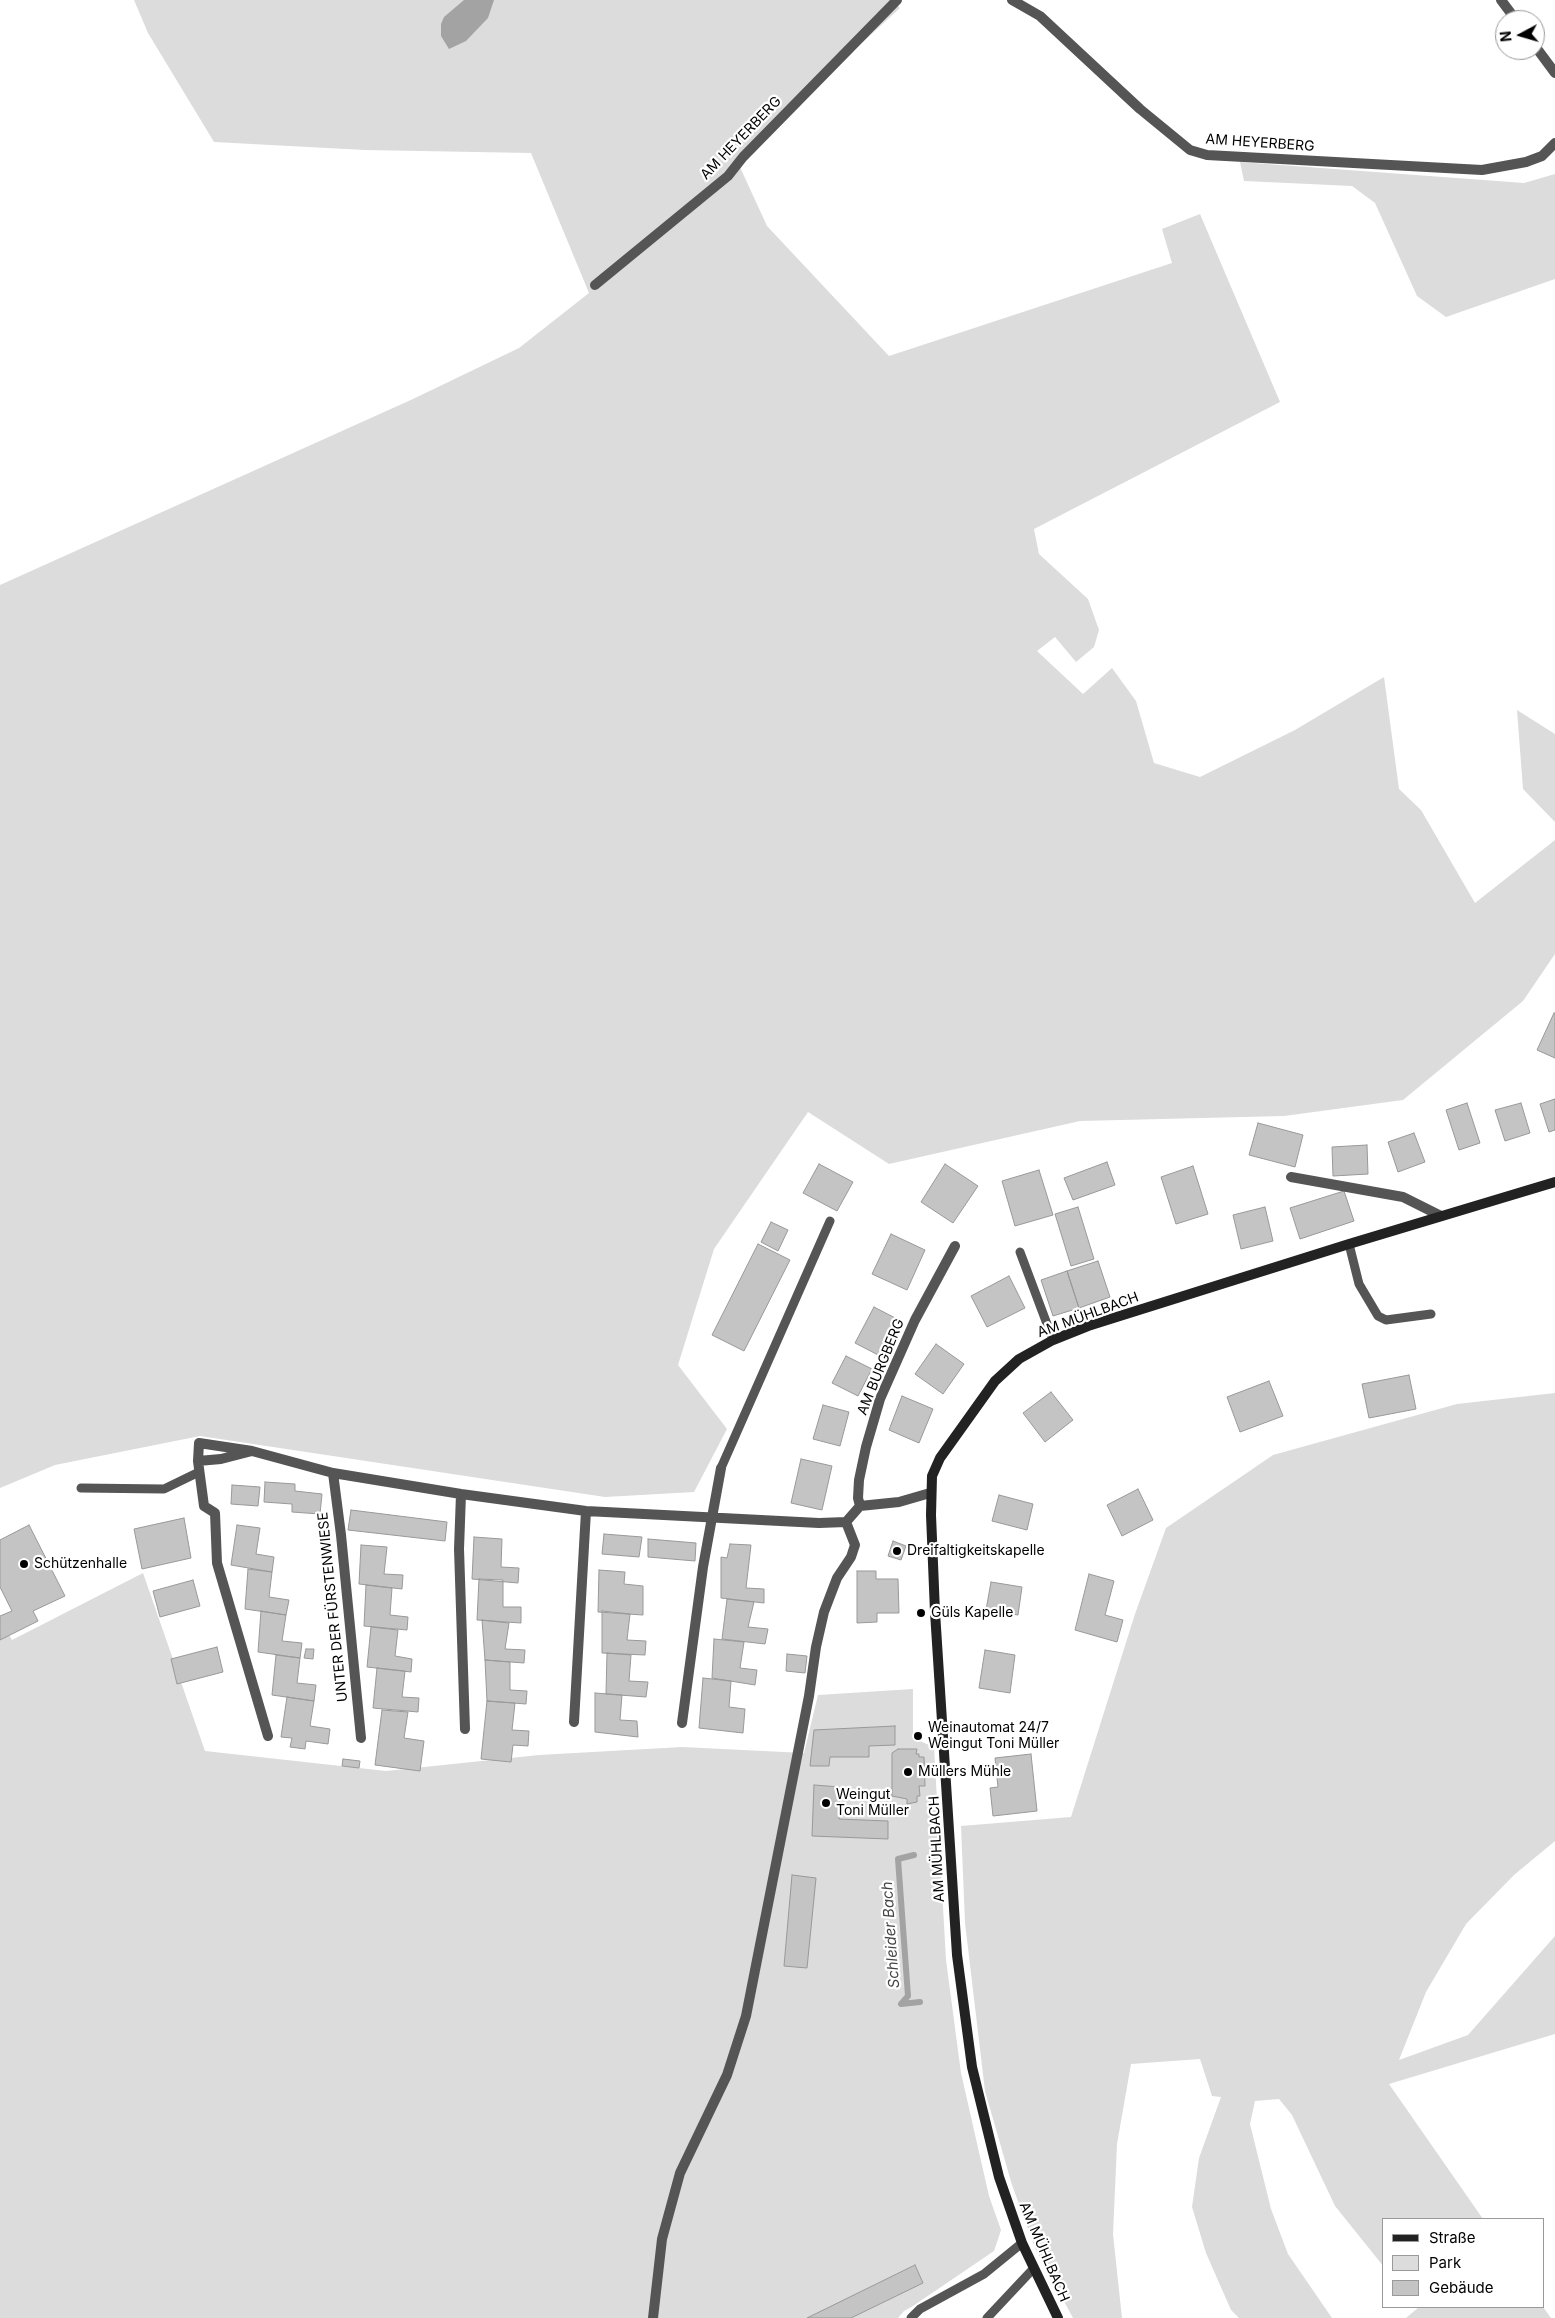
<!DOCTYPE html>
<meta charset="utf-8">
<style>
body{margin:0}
#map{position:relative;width:1555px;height:2318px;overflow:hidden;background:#fff;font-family:Inter,sans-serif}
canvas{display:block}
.legend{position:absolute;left:1382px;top:2218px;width:162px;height:90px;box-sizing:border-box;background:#fff;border:1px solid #999;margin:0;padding:6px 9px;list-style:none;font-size:15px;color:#000}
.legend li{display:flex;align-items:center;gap:10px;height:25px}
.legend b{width:25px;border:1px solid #999}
.north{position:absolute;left:1495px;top:10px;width:50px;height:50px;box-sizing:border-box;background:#fff;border:1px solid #999;border-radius:50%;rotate:264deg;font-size:14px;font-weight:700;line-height:20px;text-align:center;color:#000}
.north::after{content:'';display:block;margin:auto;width:18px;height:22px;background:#000;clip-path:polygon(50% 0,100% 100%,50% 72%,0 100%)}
</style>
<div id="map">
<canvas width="1555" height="2318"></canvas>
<ul class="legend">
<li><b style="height:6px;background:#222"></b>Straße</li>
<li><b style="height:14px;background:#dcdcdc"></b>Park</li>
<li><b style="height:14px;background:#c4c4c4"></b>Gebäude</li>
</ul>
<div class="north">N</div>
</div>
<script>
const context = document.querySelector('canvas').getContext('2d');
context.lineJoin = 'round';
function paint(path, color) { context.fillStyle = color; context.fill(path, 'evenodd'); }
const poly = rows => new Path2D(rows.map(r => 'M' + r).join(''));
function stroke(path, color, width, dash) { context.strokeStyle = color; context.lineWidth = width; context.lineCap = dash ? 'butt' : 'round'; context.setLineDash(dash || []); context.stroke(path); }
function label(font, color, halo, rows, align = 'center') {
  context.font = font + ' Inter,sans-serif'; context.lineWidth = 4.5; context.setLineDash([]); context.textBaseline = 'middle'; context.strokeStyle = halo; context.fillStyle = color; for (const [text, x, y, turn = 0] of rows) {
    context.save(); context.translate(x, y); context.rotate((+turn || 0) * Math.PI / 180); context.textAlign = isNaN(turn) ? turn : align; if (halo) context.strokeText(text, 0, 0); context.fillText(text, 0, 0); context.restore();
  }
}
paint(poly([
 [134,0,892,0,900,8,782,116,739,165,767,226,889,356,1172,263,1162,229,1200,214,1280,402,1034,529,1039,554,1088,599,1099,630,1094,647,1076,662,1055,637,1037,651,1083,694,1112,668,1136,701,1154,763,1200,777,1295,730,1384,677,1399,789,1421,810,1475,903,1555,840,1555,954,1523,1001,1403,1100,1284,1116,1080,1121,889,1164,808,1112,714,1249,678,1365,727,1429,694,1492,605,1497,200,1436,55,1465,0,1488,0,585,413,399,519,348,589,293,531,153,365,150,214,142,148,33],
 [1240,162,1524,183,1555,174,1555,279,1446,317,1417,296,1375,203,1352,186,1244,181],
 [1517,710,1555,734,1555,822,1523,789],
 [1555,1393,1555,1841,1514,1875,1466,1924,1426,1992,1399,2060,1468,2035,1555,1936,1555,2034,1389,2084,1483,2219,1384,2219,1384,2267,1335,2206,1292,2115,1279,2099,1255,2101,1250,2124,1271,2209,1288,2254,1332,2318,1239,2318,1231,2310,1206,2253,1192,2207,1199,2158,1221,2097,1212,2096,1200,2059,1131,2064,1117,2144,1113,2234,1122,2318,1073,2318,1035,2248,1012,2185,985,2091,965,1923,961,1826,1071,1817,1135,1614,1166,1528,1273,1455,1457,1404],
 [143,1573,205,1751,386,1771,539,1755,682,1747,804,1753,818,1695,913,1689,913,1738,934,1747,946,1960,961,2073,989,2196,1001,2230,994,2251,913,2306,904,2311,898,2318,0,2318,0,1619,12,1640],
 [1419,2307,1543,2307,1551,2318,1406,2318]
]), '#dcdcdc');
paint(poly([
 [464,0,494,0,488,18,466,41,449,49,441,36,441,24,444,17]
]), '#a3a3a3');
stroke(poly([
 [914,1855,898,1859,908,1996,901,2004,920,2002]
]), '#a3a3a3', 6);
const building = poly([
 [1554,1013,1555,1013,1555,1058,1537,1050,1554,1013],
 [1555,1099,1555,1130,1549,1132,1540,1104,1555,1099],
 [1467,1103,1480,1143,1459,1150,1446,1110,1467,1103],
 [1521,1103,1530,1133,1505,1141,1495,1110,1521,1103],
 [1258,1123,1303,1135,1295,1167,1249,1155,1258,1123],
 [1414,1133,1425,1162,1398,1172,1388,1142,1414,1133],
 [1367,1145,1368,1174,1333,1176,1332,1147,1367,1145],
 [1107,1162,1115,1185,1073,1200,1064,1178,1107,1162],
 [819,1164,853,1182,837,1211,803,1193,819,1164],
 [945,1164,978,1186,953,1223,921,1202,945,1164],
 [1193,1166,1208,1214,1176,1224,1161,1177,1193,1166],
 [1039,1170,1053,1215,1015,1226,1002,1181,1039,1170],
 [1344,1191,1354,1221,1300,1239,1290,1208,1344,1191],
 [1078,1207,1094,1259,1071,1266,1055,1214,1078,1207],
 [1265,1207,1273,1241,1241,1249,1233,1215,1265,1207],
 [771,1222,788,1230,778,1251,761,1242,771,1222],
 [891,1234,925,1250,907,1290,872,1274,891,1234],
 [758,1244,790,1260,744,1351,712,1335,758,1244],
 [1098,1261,1110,1297,1079,1308,1067,1271,1098,1261],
 [1067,1271,1079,1308,1053,1316,1041,1280,1067,1271],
 [1009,1276,1025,1308,987,1327,971,1296,1009,1276],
 [874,1307,901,1321,882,1357,855,1343,874,1307],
 [936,1344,964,1364,943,1394,915,1374,936,1344],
 [846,1356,872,1369,858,1396,832,1383,846,1356],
 [1409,1375,1416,1409,1369,1418,1362,1384,1409,1375],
 [1269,1381,1283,1416,1240,1432,1227,1397,1269,1381],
 [1051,1392,1073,1420,1045,1442,1023,1413,1051,1392],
 [902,1396,933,1409,919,1443,889,1430,902,1396],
 [823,1405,849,1412,840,1446,813,1439,823,1405],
 [801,1459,832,1466,822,1510,791,1503,801,1459],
 [265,1482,295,1484,295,1491,322,1494,320,1514,292,1512,292,1504,264,1502,265,1482],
 [232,1485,260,1487,258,1506,231,1504,232,1485],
 [1138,1489,1153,1520,1122,1536,1107,1505,1138,1489],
 [999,1495,1033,1504,1027,1530,992,1521,999,1495],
 [351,1510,447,1522,445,1541,348,1530,351,1510],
 [184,1518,191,1558,142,1569,134,1529,184,1518],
 [29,1525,65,1596,33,1611,38,1621,0,1640,0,1616,12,1611,0,1587,0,1540,29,1525],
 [237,1525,260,1528,256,1554,274,1557,272,1572,231,1565,237,1525],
 [604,1534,642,1537,639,1557,602,1554,604,1534],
 [474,1537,502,1539,501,1567,519,1568,518,1583,472,1579,474,1537],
 [648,1539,696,1543,695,1561,648,1557,648,1539],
 [893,1541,906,1546,901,1560,888,1556,893,1541],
 [730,1544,751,1545,746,1588,764,1589,764,1603,721,1598,721,1557,727,1558,730,1544],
 [361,1545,387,1547,384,1574,403,1575,402,1589,359,1584,361,1545],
 [248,1569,272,1572,269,1597,289,1600,286,1615,245,1609,248,1569],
 [599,1570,625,1572,624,1584,643,1586,643,1615,598,1612,599,1570],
 [857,1571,876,1571,876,1579,898,1579,899,1613,877,1613,877,1622,857,1623,857,1571],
 [1089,1574,1114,1581,1105,1615,1123,1620,1117,1642,1075,1630,1089,1574],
 [479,1579,503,1580,503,1607,521,1607,521,1623,477,1620,479,1579],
 [193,1580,200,1606,160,1617,153,1591,193,1580],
 [991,1582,1022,1587,1018,1615,986,1610,991,1582],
 [366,1585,392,1588,390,1615,408,1617,407,1630,364,1626,366,1585],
 [727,1599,754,1602,748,1627,768,1629,765,1644,722,1639,727,1599],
 [261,1611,286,1615,282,1641,302,1643,300,1658,258,1652,261,1611],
 [602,1611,630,1614,627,1640,646,1641,645,1655,602,1653,602,1611],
 [482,1620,509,1623,505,1649,525,1650,524,1663,485,1660,482,1620],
 [371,1627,398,1630,395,1656,412,1659,411,1672,367,1667,371,1627],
 [714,1639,744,1642,740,1668,757,1670,755,1685,712,1678,714,1639],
 [217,1647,223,1672,177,1684,171,1659,217,1647],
 [306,1649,314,1649,313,1659,304,1658,306,1649],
 [985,1650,1015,1655,1010,1693,979,1688,985,1650],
 [607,1653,631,1655,629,1681,648,1682,646,1697,606,1694,607,1653],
 [787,1654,807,1656,805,1673,786,1671,787,1654],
 [276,1655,300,1658,297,1683,316,1685,314,1701,272,1695,276,1655],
 [485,1660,510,1662,510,1690,527,1691,526,1704,487,1701,485,1660],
 [377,1668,405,1671,402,1697,419,1698,418,1712,373,1708,377,1668],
 [703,1678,731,1681,729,1707,745,1709,743,1733,699,1728,703,1678],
 [595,1693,622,1695,620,1720,637,1721,638,1737,595,1732,595,1693],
 [287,1697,314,1701,310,1726,330,1729,328,1744,306,1741,305,1749,290,1747,292,1738,281,1737,287,1697],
 [487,1701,515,1703,512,1730,529,1731,528,1746,513,1745,511,1762,481,1759,487,1701],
 [382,1710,408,1712,404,1738,424,1741,420,1771,375,1765,382,1710],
 [895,1726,895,1745,869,1746,869,1757,830,1757,829,1766,810,1766,814,1730,895,1726],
 [898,1749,917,1749,916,1754,919,1754,919,1757,924,1757,925,1786,919,1786,920,1796,917,1796,917,1802,907,1804,907,1799,892,1796,892,1753,898,1749],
 [1031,1754,1037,1811,993,1816,990,1788,998,1787,995,1758,1031,1754],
 [343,1759,360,1761,359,1768,342,1766,343,1759],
 [814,1785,840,1787,839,1819,888,1821,888,1839,812,1836,814,1785],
 [792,1875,816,1878,807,1968,784,1966,792,1875],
 [915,2265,923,2283,851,2318,807,2318,915,2265]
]);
paint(building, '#c4c4c4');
stroke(building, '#999', 1);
stroke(poly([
 [1349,1244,1359,1284,1378,1316,1386,1320,1431,1314],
 [1020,1252,1053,1340],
 [721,1468,830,1221],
 [81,1488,164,1489,199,1472],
 [911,2318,920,2309,984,2274,1022,2243],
 [987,2318,1034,2268]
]), '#555', 9);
stroke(poly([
 [1012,0,1040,16,1140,109,1190,150,1207,155,1482,170,1526,162,1542,156,1555,143],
 [1501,0,1516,20],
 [1535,46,1555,73],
 [595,285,728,176,743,157,897,0],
 [1291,1177,1403,1197,1441,1216],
 [252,1451,221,1459,198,1461,199,1443,252,1451,333,1473,461,1494,586,1511,819,1523,846,1522,860,1506,899,1502,930,1493],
 [198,1461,204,1506,215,1513,217,1563,268,1736],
 [333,1473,341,1535,361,1738],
 [461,1494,459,1549,465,1729],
 [860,1506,858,1498,859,1480,866,1447,880,1399,915,1320,955,1246],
 [574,1722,586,1511],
 [682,1723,703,1567,721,1468],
 [653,2318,662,2239,680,2173,727,2075,746,2016,809,1696,816,1647,824,1612,837,1578,851,1557,855,1545,846,1522]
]), '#555', 10);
stroke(poly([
 [1058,2318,1022,2243,999,2177,972,2067,957,1955,935,1612,931,1515,932,1476,940,1458,995,1381,1019,1359,1053,1340,1088,1326,1349,1244,1555,1182]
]), '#222', 10);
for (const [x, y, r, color] of [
 [897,1551,5,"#000"],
 [24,1564,5,"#000"],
 [921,1613,5,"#000"],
 [918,1736,5,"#000"],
 [908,1772,5,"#000"],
 [826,1803,5,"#000"]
]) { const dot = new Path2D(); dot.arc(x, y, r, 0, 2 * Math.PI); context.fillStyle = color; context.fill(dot); stroke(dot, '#fff', 2); }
label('14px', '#000', '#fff', [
 ["AM HEYERBERG",741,138,-46],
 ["AM HEYERBERG",1260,143,4],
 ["AM MÜHLBACH",1088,1315,-20],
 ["AM BURGBERG",881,1367,-68],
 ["UNTER DER FÜRSTENWIESE",333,1607,-96],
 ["AM MÜHLBACH",937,1849,-93],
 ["AM MÜHLBACH",1044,2252,67]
]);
label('14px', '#000', '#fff', [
 ["Dreifaltigkeitskapelle",907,1551],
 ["Schützenhalle",34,1564],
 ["Güls Kapelle",931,1613],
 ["Weinautomat 24/7",928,1728],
 ["Weingut Toni Müller",928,1744],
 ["Müllers Mühle",918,1772],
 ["Weingut",836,1795],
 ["Toni Müller",836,1811]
], 'left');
label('italic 15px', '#444', '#fff', [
 ["Schleider Bach",891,1935,-94]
]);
</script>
